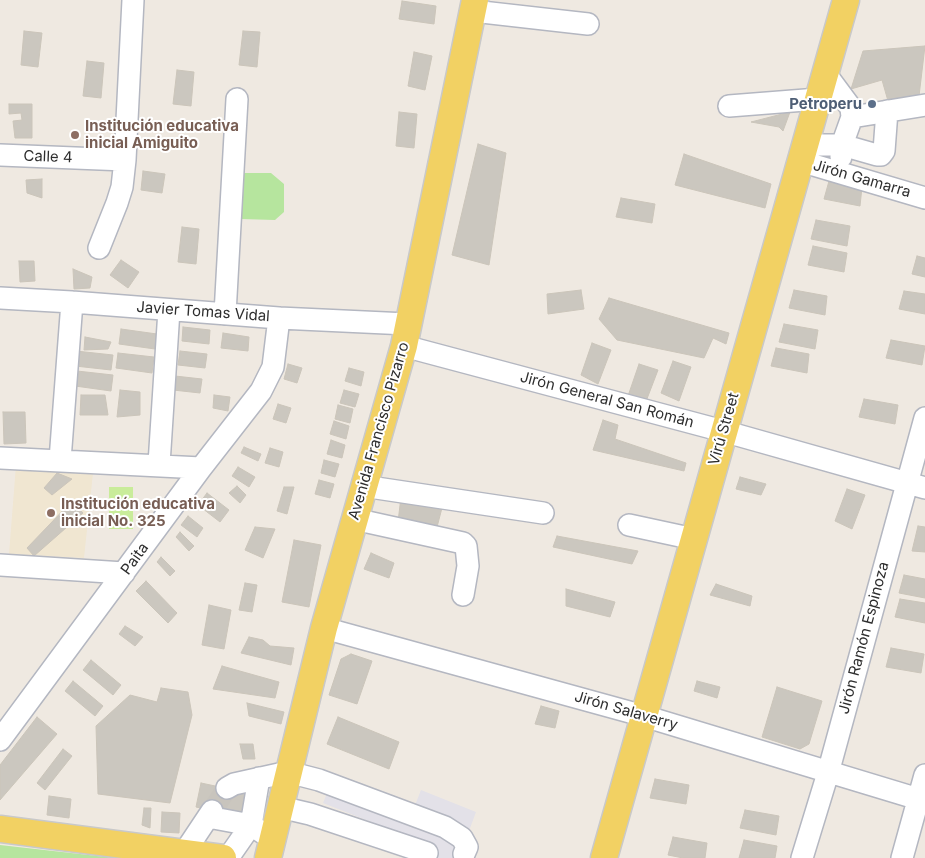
<!DOCTYPE html>
<meta charset="utf-8">
<style>
body{margin:0}
canvas{display:block;background:#efe9e1}
</style>
<canvas width="925" height="858"></canvas>
<script>
const context = document.querySelector('canvas').getContext('2d');
context.lineJoin = 'round';
function paint(path, color) { context.fillStyle = color; context.fill(path, 'evenodd'); }
const poly = rows => new Path2D(rows.map(r => 'M' + r).join(''));
function stroke(path, color, width, dash) { context.strokeStyle = color; context.lineWidth = width; context.lineCap = dash ? 'butt' : 'round'; context.setLineDash(dash || []); context.stroke(path); }
function label(font, color, halo, rows, align = 'center') {
  context.font = font + ' Inter,sans-serif'; context.lineWidth = 4; context.setLineDash([]); context.textBaseline = 'middle'; context.strokeStyle = halo; context.fillStyle = color; for (const [text, x, y, turn = 0] of rows) {
    context.save(); context.translate(x, y); context.rotate((+turn || 0) * Math.PI / 180); context.textAlign = isNaN(turn) ? turn : align; if (halo) context.strokeText(text, 0, 0); context.fillText(text, 0, 0); context.restore();
  }
}
paint(poly([
 [332,781,412,813,421,790,476,812,459,858,433,858,437,848,323,803]
]), '#e3e1e8');
paint(poly([
 [16,465,93,473,84,558,9,554]
]), '#f0e6d1');
paint(poly([
 [243,173,271,173,284,184,284,212,275,220,241,219],
 [0,845,115,858,0,858]
]), '#b6e59e');
paint(poly([
 [109,487,133,487,133,529,109,529]
]), '#c9ec9a');
const building = poly([
 [402,1,436,6,434,24,399,19,402,1],
 [24,31,42,33,38,67,21,65,24,31],
 [243,31,260,32,257,67,239,65,243,31],
 [925,46,919,96,888,101,882,80,851,89,863,51,925,46],
 [414,52,432,56,425,90,408,86,414,52],
 [87,61,104,63,101,98,83,96,87,61],
 [177,70,194,72,191,106,173,104,177,70],
 [9,104,32,104,32,138,15,138,13,121,22,120,21,113,9,114,9,104],
 [399,112,417,114,414,148,396,146,399,112],
 [790,112,783,131,779,127,751,122,790,112],
 [478,144,506,153,489,265,452,255,478,144],
 [684,154,771,184,765,208,675,185,684,154],
 [143,171,165,174,162,193,141,190,143,171],
 [42,179,42,198,27,193,26,180,42,179],
 [829,181,862,187,860,206,824,199,829,181],
 [621,198,655,204,652,223,616,217,621,198],
 [816,220,850,226,847,246,811,239,816,220],
 [182,227,199,229,196,264,178,262,182,227],
 [813,246,847,253,844,272,808,265,813,246],
 [917,256,925,258,925,277,912,274,917,256],
 [121,260,139,272,128,288,110,275,121,260],
 [19,261,34,261,35,281,20,282,19,261],
 [73,269,92,277,90,288,74,289,73,269],
 [581,290,584,309,548,314,547,294,581,290],
 [794,290,827,296,825,315,789,308,794,290],
 [904,291,925,294,925,314,899,309,904,291],
 [609,298,729,333,726,344,713,338,704,358,617,340,599,319,609,298],
 [784,324,818,330,815,349,779,342,784,324],
 [183,327,210,330,209,344,182,341,183,327],
 [121,329,157,334,155,349,119,344,121,329],
 [223,333,249,337,248,351,221,348,223,333],
 [85,337,111,342,108,349,84,350,85,337],
 [891,340,925,346,922,365,886,358,891,340],
 [592,343,611,350,598,384,581,375,592,343],
 [776,348,809,354,807,373,771,366,776,348],
 [76,351,113,355,111,370,75,366,76,351],
 [180,351,207,354,205,368,178,365,180,351],
 [118,353,154,357,152,373,116,368,118,353],
 [673,361,691,367,679,401,661,393,673,361],
 [288,364,302,368,297,383,284,379,288,364],
 [639,364,658,370,645,404,628,396,639,364],
 [349,368,364,372,361,386,345,381,349,368],
 [77,371,113,375,111,391,75,386,77,371],
 [175,376,202,379,200,393,173,390,175,376],
 [120,390,140,392,140,415,117,417,120,390],
 [344,390,359,394,355,407,340,403,344,390],
 [81,395,105,395,108,415,80,415,81,395],
 [214,395,230,397,228,411,213,408,214,395],
 [864,399,898,405,895,424,859,417,864,399],
 [278,404,291,408,286,423,273,419,278,404],
 [338,405,353,409,350,423,335,419,338,405],
 [3,412,25,412,26,443,4,444,3,412],
 [603,420,618,425,615,439,686,463,684,471,593,450,603,420],
 [334,421,349,426,346,439,330,434,334,421],
 [331,440,345,445,342,458,327,454,331,440],
 [244,447,261,454,258,461,241,453,244,447],
 [270,448,283,452,279,467,265,463,270,448],
 [324,460,339,464,335,477,321,473,324,460],
 [238,467,255,477,249,487,232,476,238,467],
 [57,473,72,479,52,495,44,488,57,473],
 [740,477,766,484,761,495,736,489,740,477],
 [319,480,334,484,330,498,315,494,319,480],
 [237,486,246,495,240,503,229,493,237,486],
 [284,487,294,487,287,514,277,511,284,487],
 [847,489,865,495,852,529,835,521,847,489],
 [207,493,229,510,220,522,198,505,207,493],
 [401,497,443,504,436,531,398,522,401,497],
 [72,501,83,513,34,556,27,548,72,501],
 [188,516,203,528,197,537,181,525,188,516],
 [918,526,925,527,925,552,912,551,918,526],
 [255,527,275,529,263,558,245,550,255,527],
 [180,532,194,546,189,551,176,537,180,532],
 [557,536,638,551,632,564,553,547,557,536],
 [294,540,321,545,309,607,282,602,294,540],
 [371,553,394,563,389,578,364,569,371,553],
 [161,557,175,571,170,576,157,562,161,557],
 [904,575,925,579,925,598,899,593,904,575],
 [146,581,177,613,168,623,136,591,146,581],
 [245,583,257,585,252,612,239,610,245,583],
 [716,584,752,596,750,606,710,595,716,584],
 [566,589,615,602,610,617,566,606,566,589],
 [900,599,925,603,925,623,895,617,900,599],
 [209,605,231,610,224,649,202,645,209,605],
 [125,626,143,637,135,646,119,634,125,626],
 [249,637,263,640,270,646,294,648,291,665,241,653,249,637],
 [891,648,924,654,921,673,886,667,891,648],
 [351,654,372,661,357,704,329,695,341,659,351,654],
 [91,660,121,685,113,695,83,670,91,660],
 [222,666,279,682,275,698,213,689,222,666],
 [73,681,103,706,95,716,65,691,73,681],
 [697,681,720,687,717,698,694,691,697,681],
 [777,687,822,701,809,744,800,749,762,737,777,687],
 [161,688,188,692,192,715,170,803,98,794,96,726,130,695,157,702,161,688],
 [247,703,284,712,281,724,249,716,247,703],
 [541,706,559,711,555,728,535,724,541,706],
 [37,717,57,734,0,800,0,765,37,717],
 [338,717,399,742,389,769,327,744,338,717],
 [240,744,253,744,255,759,243,759,240,744],
 [63,749,72,756,45,790,37,783,63,749],
 [655,779,689,785,686,804,650,798,655,779],
 [201,783,253,794,248,819,196,807,201,783],
 [49,796,71,799,69,818,47,815,49,796],
 [144,808,151,808,150,828,142,825,144,808],
 [745,810,779,816,776,835,740,828,745,810],
 [162,812,180,813,179,833,161,832,162,812],
 [673,837,707,843,705,858,683,858,668,855,673,837],
 [744,840,777,846,775,858,739,858,744,840]
]);
paint(building, '#cbc7bf');
stroke(building, '#cbc5ba', 1);
stroke(poly([
 [212,811,227,788]
]), '#c8c4bd', 21, [21, 11]);
const minor = poly([
 [473,11,588,24],
 [825,73,851,108,852,117,842,145,841,157],
 [729,106,818,99],
 [852,117,925,105],
 [805,145,842,145,877,155,881,155,884,151,887,111],
 [0,155,125,160],
 [800,161,925,198],
 [99,248,117,203,122,187,125,160,133,0],
 [0,298,72,302,279,318,407,324],
 [225,314,237,99],
 [404,346,723,431,925,488],
 [0,458,201,468],
 [60,460,72,302],
 [159,464,169,310],
 [363,486,543,513],
 [354,519,463,543,466,546,468,566,463,595],
 [629,525,694,539],
 [0,565,124,573],
 [324,628,644,716,925,801],
 [0,740,201,468,261,391,273,367,279,318],
 [259,778,251,825,263,833],
 [227,788,234,784,288,772,319,780,445,827,462,838,467,847,464,854],
 [280,807,310,814,427,853],
 [208,817,251,825,228,858],
 [184,853,212,811],
 [802,858,828,773,925,418],
 [902,858,925,775]
]);
const major = poly([
 [0,829,223,858],
 [268,858,324,628,404,346,475,0],
 [604,858,846,0]
]);
stroke(minor, '#b4b7c1', 24);
stroke(major, '#c9c9c9', 29);
stroke(minor, '#fff', 21);
stroke(major, '#f2d163', 26);
for (const [x, y, r, color] of [
 [872,104,5,"#5c6f8a"],
 [75,135,5,"#8d6e63"],
 [51,513,5,"#8d6e63"]
]) { const dot = new Path2D(); dot.arc(x, y, r, 0, 2 * Math.PI); context.fillStyle = color; context.fill(dot); stroke(dot, '#fff', 2); }
label('bold 15px', '#4e5e75', '#fff', [
 ["Petroperu",862,104]
], 'right');
label('bold 15px', '#785e54', '#fff', [
 ["Institución educativa",85,126],
 ["inicial Amiguito",85,143],
 ["Institución educativa",61,504],
 ["inicial No. 325",61,521]
], 'left');
label('15px', '#2e2e2e', '#fff', [
 ["Calle 4",48,157,2],
 ["Jirón Gamarra",862,179,16],
 ["Javier Tomas Vidal",203,312,4],
 ["Jirón General San Román",607,400,15],
 ["Virú Street",724,429,-74],
 ["Avenida Francisco Pizarro",379,431,-74],
 ["Paita",135,559,-54],
 ["Jirón Ramón Espinoza",864,638,-75],
 ["Jirón Salaverry",626,711,16]
]);
</script>
